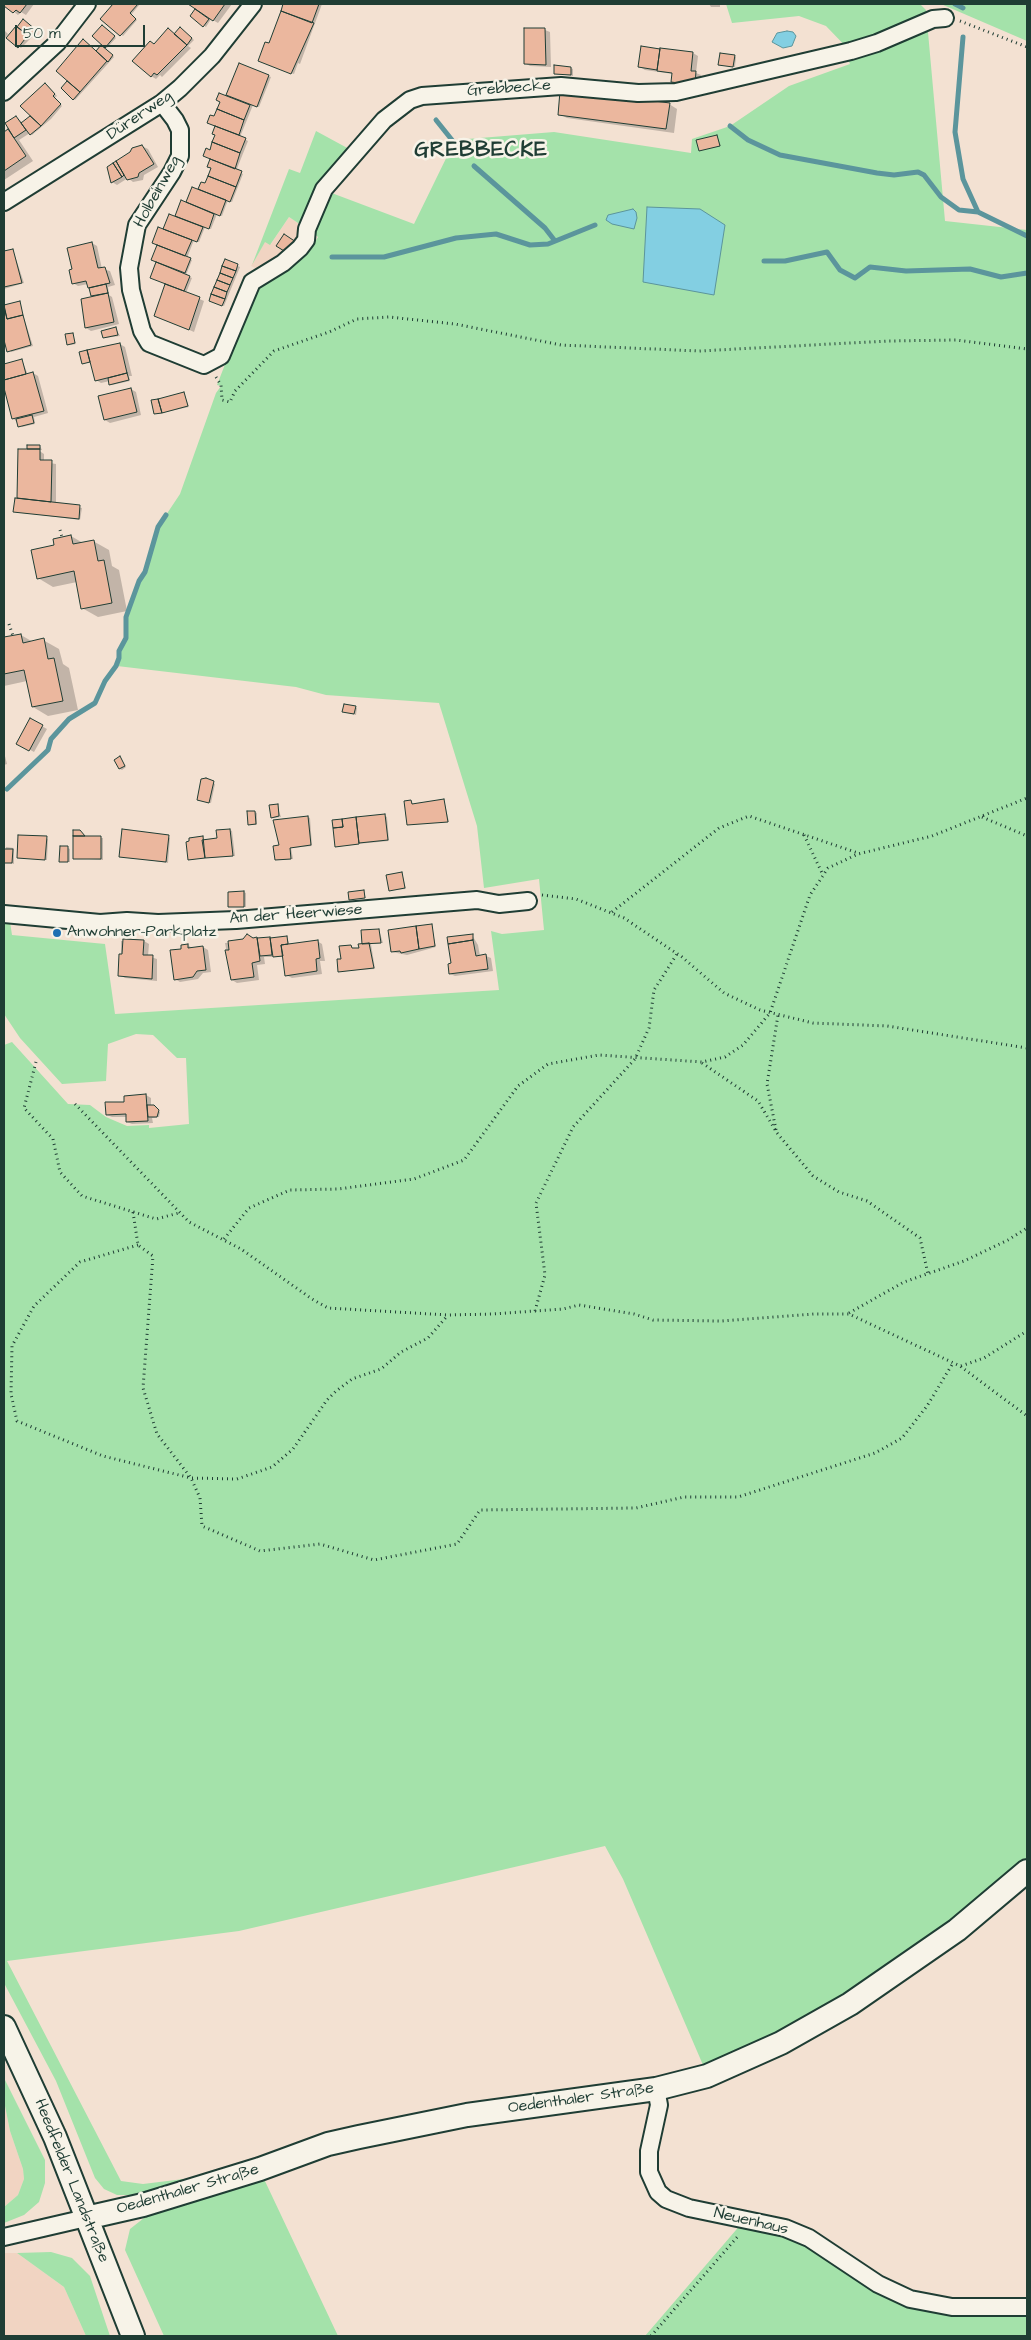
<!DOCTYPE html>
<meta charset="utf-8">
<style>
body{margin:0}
#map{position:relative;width:1031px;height:2340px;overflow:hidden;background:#f3e1d2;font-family:"Architects Daughter",sans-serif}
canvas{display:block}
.frame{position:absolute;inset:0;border:5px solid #1f3d34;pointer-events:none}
.scale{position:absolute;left:15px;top:25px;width:130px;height:22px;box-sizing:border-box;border:2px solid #1f3d34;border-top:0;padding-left:6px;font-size:15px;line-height:18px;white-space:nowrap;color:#1f3d34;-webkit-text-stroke:4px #f7f3e8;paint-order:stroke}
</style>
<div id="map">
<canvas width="1031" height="2340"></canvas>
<div class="frame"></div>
<div class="scale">50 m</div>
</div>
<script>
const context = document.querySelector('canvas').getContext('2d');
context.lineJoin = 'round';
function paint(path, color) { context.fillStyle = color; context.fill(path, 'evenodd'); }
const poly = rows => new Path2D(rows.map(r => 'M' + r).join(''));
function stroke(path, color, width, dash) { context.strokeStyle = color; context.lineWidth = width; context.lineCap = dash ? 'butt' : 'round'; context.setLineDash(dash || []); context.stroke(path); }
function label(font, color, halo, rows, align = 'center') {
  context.font = font + ' "Architects Daughter",sans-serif'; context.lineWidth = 5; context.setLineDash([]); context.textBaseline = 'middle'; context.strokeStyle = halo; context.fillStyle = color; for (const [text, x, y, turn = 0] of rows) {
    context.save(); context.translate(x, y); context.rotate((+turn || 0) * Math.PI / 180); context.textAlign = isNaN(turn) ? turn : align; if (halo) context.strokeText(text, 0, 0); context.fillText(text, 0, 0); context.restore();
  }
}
paint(poly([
 [289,217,301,225,296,242,262,271,251,266,265,241,271,244],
 [4,2101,10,2131,23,2169,24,2179,18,2195,4,2207],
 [4,2253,17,2253,64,2287,86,2336,4,2336]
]), '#f1d4c2');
paint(poly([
 [726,4,920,4,926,10,945,221,1027,230,1027,1859,950,1925,795,2027,721,2060,703,2065,623,1879,605,1846,239,1931,7,1961,121,2181,143,2184,200,2177,142,2195,117,2195,104,2189,95,2178,56,2081,4,1983,4,1045,12,1042,68,1104,90,1105,106,1117,127,1126,149,1125,149,1128,189,1124,186,1058,177,1058,153,1035,136,1034,108,1044,106,1081,62,1084,20,1038,4,1014,4,921,10,922,12,935,105,944,115,1014,499,990,491,931,502,934,544,930,539,879,484,888,477,826,439,703,326,695,296,687,117,666,121,659,120,652,127,639,127,618,140,582,146,573,155,537,166,515,180,494,216,393,221,386,217,385,254,290,310,250,318,237,313,233,329,192,414,224,455,140,554,132,691,153,692,139,730,126,789,86,850,64,847,57,854,55,826,26,799,16,732,23],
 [941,4,1027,4,1027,41],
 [316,131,351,150,301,225,289,217,270,245,265,242,252,265,289,169,300,173],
 [4,2078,45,2160,45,2183,39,2202,24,2215,4,2223,4,2207,18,2195,24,2179,23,2169,10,2131,4,2101],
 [264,2179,338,2336,164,2336,125,2250,130,2229,144,2218,171,2205],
 [742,2223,807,2242,876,2288,1027,2312,1027,2336,645,2336],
 [51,2252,72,2258,90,2276,110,2336,86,2336,64,2287,17,2253]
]), '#a4e2aa');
const water = poly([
 [787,31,793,32,796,36,792,46,783,48,772,42,777,33,787,31],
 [647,207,700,209,725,225,714,295,643,282,647,207],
 [633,209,636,212,637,218,634,229,612,224,606,220,608,215,633,209]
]);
paint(water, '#83cfe2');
stroke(water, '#5b959c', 1);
paint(poly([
 [4,4,34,4,26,15,21,12,18,15],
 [113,4,140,4,131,15,137,20,123,36,102,18],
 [190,4,232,4,218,23,211,19,206,27,191,16,197,8],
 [285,4,322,4,300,64,298,63,294,74,261,62],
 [709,4,720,4,720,7,711,7],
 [25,22,37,32,21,48,8,38],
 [104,27,116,38,106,49,114,57,75,100,63,88,103,45],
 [4,30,8,34,4,39],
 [183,30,194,40,188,46,191,48,162,77,160,75,156,79,151,76,154,45],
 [545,30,550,32,551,67,530,66,525,63],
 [642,47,693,53,698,56,696,73,701,75,699,87,677,84,672,81,673,74,645,70,640,67],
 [734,56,736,57,735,67,722,65],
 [239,64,271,77,259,107,253,105,240,137,248,141,236,171,243,174,232,202,228,200,222,216,217,214,211,229,205,227,199,242,194,240,187,258,192,260,186,275,192,278,186,293,204,301,194,332,156,315,166,283,152,277,158,262,153,259,164,231,175,218,182,202,187,204,193,189,199,191,202,183,206,185,212,168,209,166,212,159,210,151,217,135,213,133,216,126,215,118,227,97],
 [556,67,571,68,573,69,573,76,557,74,555,73],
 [47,85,57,96,54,98,62,106,51,119,32,135,30,133,19,140,33,161,4,180,4,133,8,130,12,132,16,117,23,123,32,116],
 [639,103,669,104,677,109,674,133,567,118,559,114],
 [717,136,721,146,700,150],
 [142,146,148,149,158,167,144,175,143,180,133,182,128,178,117,185,112,182,108,168,120,168,117,162],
 [92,243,97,246,102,269,110,271,115,285,108,287,109,295,112,297,119,324,91,331,86,328,83,312,94,297,88,284,78,286,73,283,73,270],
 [13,250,24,283,4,289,4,253],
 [226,261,240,267,224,306,212,301],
 [19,302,33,346,11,352,6,341,4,341,4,307],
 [116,329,120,336,104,338],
 [72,334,76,344,71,345,68,344],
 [120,344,125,347,132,376,129,376,130,381,112,385,110,381,101,383,96,380,92,362,83,363,80,353],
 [22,360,28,375,33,373,38,376,48,413,34,417,35,424,22,427,13,418,4,384,4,365],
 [131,389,136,392,141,415,110,423,105,420],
 [184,393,189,407,156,414],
 [40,446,42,450,38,450,44,454,44,462,56,464,56,504,82,508,80,520,17,512,24,500,19,497,32,451],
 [71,536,83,543,93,541,109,550,112,566,119,570,127,611,98,617,82,608,77,582,53,587,38,578,56,546],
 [21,635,33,642,43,640,59,649,63,664,69,668,78,710,48,716,33,707,27,681,4,686,4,645],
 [355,707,357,708,356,715,344,712],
 [31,720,47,729,34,752,18,743],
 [4,752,7,764,4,765],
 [120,757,126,767,122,770,120,769],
 [213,783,215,784,211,803,198,800],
 [444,800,449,822,409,824,411,801,413,805],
 [277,805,281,817,274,818,272,817],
 [255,812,257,813,257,825,251,825,249,824],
 [385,816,387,817,389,841,336,846,334,821],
 [308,817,310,818,312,846,291,848,293,859,276,860,280,846,274,821],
 [230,830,232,831,235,856,189,859,190,839,219,839],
 [80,831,86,837,103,838,103,860,74,858],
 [168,837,170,838,168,863,121,856],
 [46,838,48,839,47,860,18,857],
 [6,847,14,848,14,864,5,862],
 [68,848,70,849,70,862,63,862,61,861],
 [402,873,406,889,390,890],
 [244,892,246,893,246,907,230,906],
 [364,892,366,898,350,899],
 [431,925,436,947,407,955,392,952],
 [379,930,383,943,371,944,375,969,339,971,342,960,351,946,353,949,360,949],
 [472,935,478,945,480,956,486,956,491,958,493,971,455,976,450,974,452,964],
 [287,938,290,945,317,941,322,944,325,961,320,961,322,974,292,978,286,975,284,957,264,957,265,964,257,965,259,980,237,983,232,980,225,943],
 [121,941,144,941,149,944,148,956,157,959,157,981,125,978,120,975,124,955,121,953],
 [188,945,193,949,203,947,208,950,211,972,203,973,198,979,180,982,175,979,182,950],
 [146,1095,151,1098,151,1106,160,1112,159,1117,152,1118,153,1123,132,1124,127,1122,127,1117,112,1117,107,1115,126,1103]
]), '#0003');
stroke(poly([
 [955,4,963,8],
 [963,37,955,132,963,179,978,212,1027,236],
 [436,120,464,155],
 [730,126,748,140,780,155,877,173,894,175,918,172,924,175,941,197,959,210,978,212],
 [474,166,545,228,555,241],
 [332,257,384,257,456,238,496,234,530,245,548,244,595,225],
 [764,261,785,261,827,252,840,270,855,278,870,267,906,271,970,269,1001,277,1027,273],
 [7,789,48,750,51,739,69,719,95,703,105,681,116,666,119,658,119,651,126,638,126,617,139,581,145,572,158,527,166,515]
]), '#5b959c', 5);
const building = poly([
 [4,4,27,4,20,13,16,10,13,13,4,6,4,4],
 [113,4,138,4,130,13,136,19,120,36,100,19,113,4],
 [188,4,225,4,213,21,188,4],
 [283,4,319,4,312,23,281,11,283,4],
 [195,9,209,19,203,27,190,16,195,9],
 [281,11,314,23,291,74,258,61,265,42,269,43,281,11],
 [23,19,36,30,30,37,17,27,23,19],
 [102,25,115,36,105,48,92,36,102,25],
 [16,26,28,35,18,48,6,38,16,26],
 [180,27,192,38,187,45,174,34,180,27],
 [168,28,187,45,157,75,154,73,151,77,132,61,150,41,154,44,168,28],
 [524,28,545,28,546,65,524,64,524,28],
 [83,39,107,61,80,92,56,71,83,39],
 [101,45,113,55,108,62,96,51,101,45],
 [641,46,660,49,657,70,638,67,641,46],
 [660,48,693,52,691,71,696,71,695,85,671,82,672,73,657,71,660,48],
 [720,53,735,55,733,67,718,65,720,53],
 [239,63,269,75,257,107,226,95,239,63],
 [554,65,571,67,571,75,554,74,554,65],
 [67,81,80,92,73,100,61,88,67,81],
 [45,83,55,94,53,96,61,104,41,126,20,106,45,83],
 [560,91,638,102,638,99,670,103,666,129,558,115,560,91],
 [219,93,250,105,244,120,217,109,220,102,216,100,219,93],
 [217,109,244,120,239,135,207,123,210,115,214,116,217,109],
 [16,116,26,130,14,138,5,123,16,116],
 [30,116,41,126,30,135,21,123,30,116],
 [215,126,246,138,240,153,212,142,215,135,212,134,215,126],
 [8,129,26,156,4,171,4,132,8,129],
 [717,135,720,146,699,151,696,140,717,135],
 [212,142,240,153,235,169,203,156,206,148,210,150,212,142],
 [142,145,154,164,139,173,138,177,127,180,116,161,130,152,132,148,142,145],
 [210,159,242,171,236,187,208,176,211,168,207,167,210,159],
 [116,161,124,175,122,177,113,163,116,161],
 [113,163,122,177,111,183,107,167,113,163],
 [208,176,236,187,230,202,198,189,201,182,205,183,208,176],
 [192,187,226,200,220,216,186,202,192,187],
 [181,200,214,214,209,229,175,216,181,200],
 [169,214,203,227,197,242,163,229,169,214],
 [158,227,192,240,185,256,152,243,158,227],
 [284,234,296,242,289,254,276,246,284,234],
 [92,242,98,268,105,267,110,283,88,288,86,281,72,284,69,270,72,269,67,248,92,242],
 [157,245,191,258,185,273,151,260,157,245],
 [13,249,22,283,4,287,4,251,13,249],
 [225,259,238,264,236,271,222,266,225,259],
 [156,262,190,276,184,291,150,278,156,262],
 [222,266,236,271,233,278,220,273,222,266],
 [220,273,233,278,230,285,217,280,220,273],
 [217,280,230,285,227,292,214,287,217,280],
 [106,284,108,293,91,296,89,288,106,284],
 [165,284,200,297,189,330,154,316,165,284],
 [214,287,227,292,225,299,211,294,214,287],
 [108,293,114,322,85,328,81,299,108,293],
 [211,294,225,299,222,306,209,301,211,294],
 [20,301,23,315,7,319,4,305,20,301],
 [4,307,7,319,23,315,31,345,7,352,4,340,4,307],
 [116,327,118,335,103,338,101,331,116,327],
 [73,333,75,343,67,345,65,334,73,333],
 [120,343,127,373,95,381,87,350,120,343],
 [87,350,90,362,82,364,79,352,87,350],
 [22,359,26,374,4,380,4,364,22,359],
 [33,372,44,411,12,419,4,388,4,380,33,372],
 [127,373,129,380,109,385,108,378,127,373],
 [131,388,137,412,104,420,98,396,131,388],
 [184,392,188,406,162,413,158,399,184,392],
 [158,399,162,413,154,414,151,400,158,399],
 [32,415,34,423,18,427,16,419,32,415],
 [27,445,40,445,40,449,27,449,27,445],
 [18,449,40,449,40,460,52,460,51,502,17,498,18,449],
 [15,498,80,505,79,519,13,512,15,498],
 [71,535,73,544,94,540,98,561,104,560,112,603,81,609,74,571,37,579,31,550,54,545,53,539,71,535],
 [21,634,23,643,44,638,48,659,54,658,63,701,32,707,24,670,4,674,4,637,21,634],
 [344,704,356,706,354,714,342,712,344,704],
 [30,718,43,725,29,751,16,744,30,718],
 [120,756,125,766,119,769,114,760,120,756],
 [206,778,214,781,209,803,197,800,201,779,206,778],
 [444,799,448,822,407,825,404,801,411,800,412,804,444,799],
 [278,804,279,816,271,818,269,805,278,804],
 [247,811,255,811,256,824,248,825,247,811],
 [385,814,388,840,359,843,356,817,385,814],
 [308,816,311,845,290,848,291,859,275,860,273,846,279,845,273,820,308,816],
 [356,817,359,844,335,847,333,828,343,827,342,819,356,817],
 [342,819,343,827,333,828,332,820,342,819],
 [122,829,169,835,166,862,119,857,122,829],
 [230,829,233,856,205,858,202,840,217,838,216,830,230,829],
 [73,830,80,830,85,836,73,836,73,830],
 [18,835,47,836,45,860,17,858,18,835],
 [73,836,101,836,101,859,73,859,73,836],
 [203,836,205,858,188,860,186,842,189,841,189,838,203,836],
 [60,846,68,846,68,862,59,862,60,846],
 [4,849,13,849,12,863,4,863,4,849],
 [402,872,405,888,389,891,386,875,402,872],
 [364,890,365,898,349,900,348,892,364,890],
 [244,891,244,907,228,907,228,892,244,891],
 [432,924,435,946,419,949,416,926,432,924],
 [416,926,419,949,401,953,400,951,391,952,388,930,416,926],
 [379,929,381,943,362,944,361,930,379,929],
 [247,934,253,938,257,937,260,961,252,963,254,977,231,980,225,950,229,950,228,941,243,939,247,934],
 [473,934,473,940,448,944,447,937,473,934],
 [287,936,288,944,281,945,283,956,273,957,270,938,287,936],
 [270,937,272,955,260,956,257,938,270,937],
 [123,939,144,940,143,955,153,955,152,979,118,976,119,954,122,954,123,939],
 [318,940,320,958,316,959,317,971,285,976,281,945,318,940],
 [473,940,476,956,486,954,488,969,449,974,448,964,451,963,448,944,473,940],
 [369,943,374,968,338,972,337,959,341,959,339,946,351,945,352,948,359,948,358,944,369,943],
 [188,944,188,948,203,946,206,970,197,971,193,977,174,980,170,950,181,949,181,945,188,944],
 [146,1094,148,1121,126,1122,126,1114,106,1115,105,1102,124,1102,124,1096,146,1094],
 [147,1105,154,1105,159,1110,157,1117,148,1117,147,1105]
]);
paint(building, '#ebb79e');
stroke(building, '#1f3d34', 1);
const minor = poly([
 [4,92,57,43,87,4],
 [162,103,175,120,180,130,180,156,172,172,137,225,129,268,131,290,142,331,149,343,204,365,221,356,252,282,283,263,300,248,306,240,307,229,324,189,384,120,410,100,422,96,561,86,638,93,676,92,851,51,877,43,933,19,945,18],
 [4,202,162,103,180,88,212,56,253,4],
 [4,914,100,923,127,921,158,923,236,920,477,900,499,904,528,901],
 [656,2089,659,2105,649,2151,649,2172,658,2192,666,2199,689,2208,785,2228,809,2238,878,2284,910,2299,952,2307,1027,2307],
 [4,2237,86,2218]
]);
const secondary = poly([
 [4,2027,55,2137,133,2336],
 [86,2218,143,2205,260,2169,328,2144,359,2137,467,2115,656,2089,707,2076,781,2043,850,2004,957,1930,1027,1871]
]);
stroke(minor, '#1f3d34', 20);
stroke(secondary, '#1f3d34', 26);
stroke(poly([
 [960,21,1027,47],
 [216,377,221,385,222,400,230,402,235,391,274,351,329,332,357,319,389,317,455,324,561,345,699,351,888,341,956,340,1027,349],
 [60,530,62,537],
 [9,624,13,636],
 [982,817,1027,836],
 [804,835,823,875],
 [542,895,576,899,624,918,682,957,724,993,760,1010,813,1023,887,1026,1027,1048],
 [612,912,719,828,749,816,858,853],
 [36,1062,24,1108,53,1139,60,1172,82,1196,156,1219,179,1213],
 [702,1063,758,1101,777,1133,813,1176,839,1192,867,1201,920,1238,928,1274],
 [75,1104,189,1222,241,1249,312,1299,328,1308,448,1315,493,1314,563,1309,579,1305,634,1314,653,1320,721,1321,814,1314,849,1314,960,1366,1027,1416],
 [776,1130,767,1084,778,1015],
 [133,1212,138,1245,153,1256,143,1388,157,1434,191,1478,200,1498,202,1526,260,1551,320,1544,374,1560,457,1544,480,1510,636,1508,684,1497,738,1497,875,1453,902,1438,927,1406,953,1363],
 [224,1239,249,1208,290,1190,338,1189,414,1179,464,1160,518,1086,548,1064,599,1055,702,1062,725,1057,743,1045,770,1013,810,895,828,868,858,854,932,836,1027,798],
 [138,1245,80,1262,34,1306,12,1346,11,1394,17,1421,103,1456,191,1478,237,1479,272,1467,293,1449,327,1400,336,1391,352,1379,381,1369,401,1352,428,1338,448,1315],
 [535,1311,545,1275,536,1203,573,1127,635,1059,649,1028,654,990,677,954],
 [849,1313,904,1282,964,1261,1008,1240,1027,1228],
 [961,1366,984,1358,1027,1331],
 [651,2336,739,2235]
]), '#1f3d34', 3, [1, 4]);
stroke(minor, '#f7f3e8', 16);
stroke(secondary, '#f7f3e8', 22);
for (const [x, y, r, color] of [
 [57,933,5,"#1f6fb2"]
]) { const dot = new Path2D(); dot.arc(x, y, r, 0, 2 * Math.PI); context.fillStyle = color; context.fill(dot); stroke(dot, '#f7f3e8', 2); }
label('16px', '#1f3d34', '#f7f3e8', [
 ["Grebbecke",509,89,-4],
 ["Dürerweg",140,116,-34],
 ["Holbeinweg",158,192,-61],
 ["An der Heerwiese",296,915,-4],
 ["Oedenthaler Straße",581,2099,-8],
 ["Heedfelder Landstraße",71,2181,68],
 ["Oedenthaler Straße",188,2190,-16],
 ["Neuenhaus",751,2222,13]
]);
label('16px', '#1f3d34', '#f7f3e8', [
 ["Anwohner-Parkplatz",67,933]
], 'left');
context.letterSpacing = '1px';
label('bold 21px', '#1f3d34', '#f7f3e8', [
 ["GREBBECKE",481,152]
]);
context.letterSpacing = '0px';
</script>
